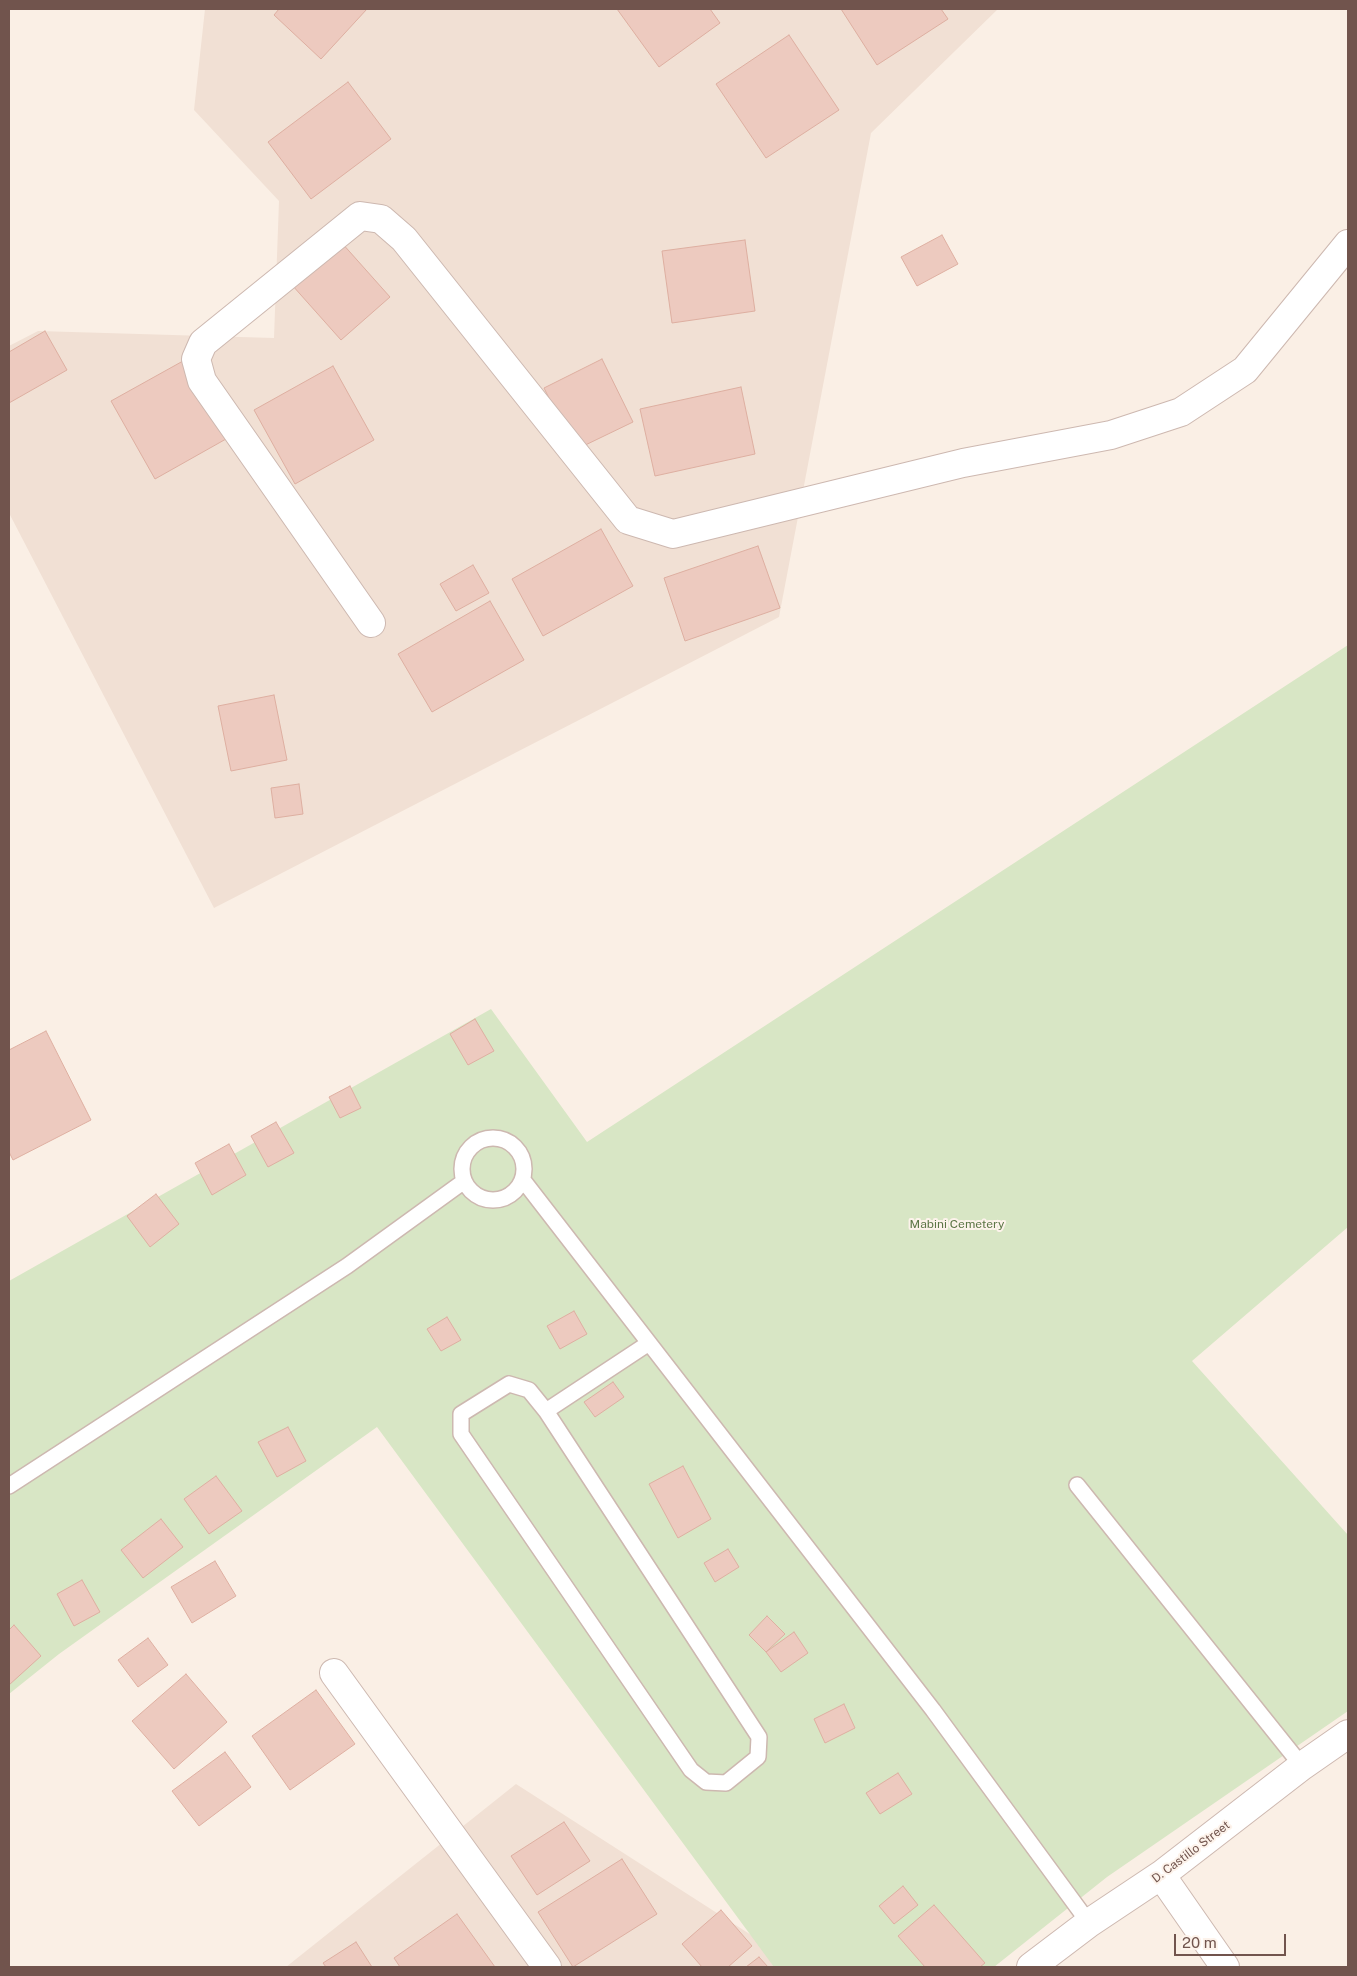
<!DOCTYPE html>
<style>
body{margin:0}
#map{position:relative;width:1357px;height:1976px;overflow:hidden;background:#faefe5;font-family:"Public Sans",sans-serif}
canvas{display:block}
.frame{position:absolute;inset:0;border:10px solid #71544d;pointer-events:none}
.scale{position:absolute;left:1174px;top:1934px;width:112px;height:22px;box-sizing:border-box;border:2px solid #71544d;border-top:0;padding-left:6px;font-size:15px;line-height:18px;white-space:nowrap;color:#71544d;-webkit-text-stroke:4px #fdf3eb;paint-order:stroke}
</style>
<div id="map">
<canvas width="1357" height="1976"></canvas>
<div class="frame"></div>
<div class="scale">20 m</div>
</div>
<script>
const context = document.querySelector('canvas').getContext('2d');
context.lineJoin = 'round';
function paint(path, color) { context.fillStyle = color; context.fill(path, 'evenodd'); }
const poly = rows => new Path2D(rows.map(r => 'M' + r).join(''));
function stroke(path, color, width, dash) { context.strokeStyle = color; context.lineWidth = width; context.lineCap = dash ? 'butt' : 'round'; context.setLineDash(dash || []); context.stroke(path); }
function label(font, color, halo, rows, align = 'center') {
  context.font = font + ' "Public Sans",sans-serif'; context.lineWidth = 4; context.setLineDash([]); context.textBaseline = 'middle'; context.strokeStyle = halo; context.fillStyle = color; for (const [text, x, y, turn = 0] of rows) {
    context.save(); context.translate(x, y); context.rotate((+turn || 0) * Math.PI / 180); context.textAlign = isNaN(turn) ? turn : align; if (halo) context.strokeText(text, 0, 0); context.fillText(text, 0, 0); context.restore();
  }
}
paint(poly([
 [205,9,998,9,871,133,779,617,214,908,9,513,9,346,38,331,274,338,279,201,194,110],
 [516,1784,773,1949,784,1967,286,1967]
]), '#f1e0d4');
paint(poly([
 [1348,645,1348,1227,1192,1361,1348,1535,1348,1711,1107,1877,994,1967,774,1967,377,1427,59,1654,9,1694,9,1281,491,1009,587,1142]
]), '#d8e6c5');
const building = poly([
 [279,9,367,9,321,59,274,15,279,9],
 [617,9,710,9,720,23,659,67,617,9],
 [841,9,941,9,948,19,877,65,841,9],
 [789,35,839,110,766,158,716,84,789,35],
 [348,82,391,139,311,199,268,142,348,82],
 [942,235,958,264,917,286,901,257,942,235],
 [745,240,755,311,672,323,662,251,745,240],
 [341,242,390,297,341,340,292,285,341,242],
 [45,331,67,370,9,403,9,352,45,331],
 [602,359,633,422,575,450,544,388,602,359],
 [183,361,226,439,155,479,111,401,183,361],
 [333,366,374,440,295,484,254,410,333,366],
 [741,387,755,454,655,476,640,409,741,387],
 [601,529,633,586,543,636,512,579,601,529],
 [758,546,780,608,685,641,664,578,758,546],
 [473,565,489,593,456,611,440,584,473,565],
 [490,601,524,660,432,712,398,654,490,601],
 [274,695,287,760,231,771,218,706,274,695],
 [299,784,303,814,275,818,271,788,299,784],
 [475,1019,494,1051,468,1065,450,1034,475,1019],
 [46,1031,91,1120,13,1160,9,1152,9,1050,46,1031],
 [350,1086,361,1108,340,1118,329,1097,350,1086],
 [276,1122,294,1153,268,1167,251,1136,276,1122],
 [229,1144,246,1175,212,1195,195,1163,229,1144],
 [156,1194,179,1224,150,1247,127,1216,156,1194],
 [574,1311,587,1334,560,1349,547,1326,574,1311],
 [447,1317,461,1340,441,1351,427,1329,447,1317],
 [613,1382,624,1397,595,1417,584,1402,613,1382],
 [288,1427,306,1461,277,1477,258,1442,288,1427],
 [683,1466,711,1519,678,1538,649,1484,683,1466],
 [216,1476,242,1511,209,1534,184,1499,216,1476],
 [161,1519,183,1547,143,1578,121,1550,161,1519],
 [728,1549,739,1567,715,1582,704,1563,728,1549],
 [215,1561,236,1596,192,1623,171,1587,215,1561],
 [82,1580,100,1612,74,1626,57,1594,82,1580],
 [767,1616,785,1634,766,1652,749,1635,767,1616],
 [14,1625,41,1656,9,1685,9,1630,14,1625],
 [794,1632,808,1653,781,1672,766,1652,794,1632],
 [148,1638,168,1665,138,1687,118,1660,148,1638],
 [186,1674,227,1722,174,1769,132,1721,186,1674],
 [316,1690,355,1744,290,1790,252,1736,316,1690],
 [844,1704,855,1728,825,1743,814,1719,844,1704],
 [225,1752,251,1787,199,1826,172,1791,225,1752],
 [898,1773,912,1794,880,1814,866,1793,898,1773],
 [564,1822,590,1861,537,1895,511,1856,564,1822],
 [622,1859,657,1914,573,1967,538,1912,622,1859],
 [903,1886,918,1905,894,1924,879,1906,903,1886],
 [934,1905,985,1963,980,1967,925,1967,898,1936,934,1905],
 [721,1910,752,1946,728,1967,702,1967,682,1944,721,1910],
 [457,1914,495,1967,400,1967,394,1958,457,1914],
 [356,1942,372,1967,326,1967,323,1963,356,1942],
 [759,1957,768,1967,746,1967,759,1957]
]);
paint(building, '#edcabf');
stroke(building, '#deafa1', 1);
const lane = poly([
 '462 1169a31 31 0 1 1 62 0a31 31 0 1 1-62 0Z',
 [523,1180,933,1710,1089,1923],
 [509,1384,529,1390,546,1411,759,1737,758,1757,726,1783,706,1782,691,1770,461,1434,461,1414,509,1384],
 [546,1411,649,1343],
 [1077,1485,1302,1766],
 [9,1486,347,1266,463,1182]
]);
const street = poly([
 [371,623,202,381,196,359,203,343,360,216,381,219,404,239,628,520,673,534,963,463,1111,435,1181,412,1245,370,1348,244],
 [334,1673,547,1967],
 [1161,1875,1225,1967],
 [1031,1967,1089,1923,1161,1875,1302,1766,1348,1734]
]);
stroke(lane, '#cdb8b0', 18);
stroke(street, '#cdb8b0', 30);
stroke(lane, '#fff', 15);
stroke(street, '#fff', 28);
label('12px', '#5c7646', '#fdf3eb', [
 ["Mabini Cemetery",957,1224]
]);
label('12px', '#71544d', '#fdf3eb', [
 ["D. Castillo Street",1191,1852,-37]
]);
</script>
